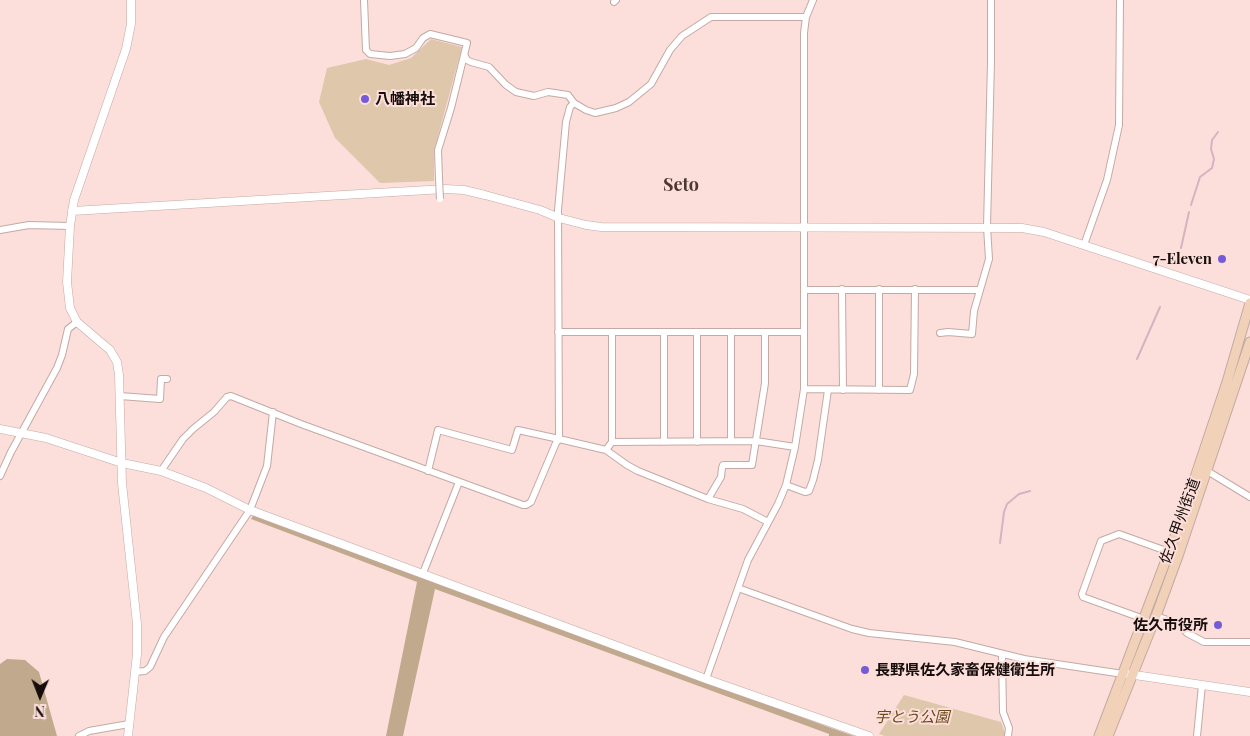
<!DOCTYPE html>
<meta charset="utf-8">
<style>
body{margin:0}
#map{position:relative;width:1250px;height:736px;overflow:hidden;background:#fcdfda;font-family:"Playfair Display",serif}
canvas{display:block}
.north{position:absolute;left:15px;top:671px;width:50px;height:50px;-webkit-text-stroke:4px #fcdfda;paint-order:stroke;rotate:181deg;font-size:14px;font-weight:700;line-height:20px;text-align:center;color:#160d0c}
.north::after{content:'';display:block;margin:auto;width:18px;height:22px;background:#160d0c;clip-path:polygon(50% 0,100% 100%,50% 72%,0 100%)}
</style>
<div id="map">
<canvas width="1250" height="736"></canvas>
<div class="north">N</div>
</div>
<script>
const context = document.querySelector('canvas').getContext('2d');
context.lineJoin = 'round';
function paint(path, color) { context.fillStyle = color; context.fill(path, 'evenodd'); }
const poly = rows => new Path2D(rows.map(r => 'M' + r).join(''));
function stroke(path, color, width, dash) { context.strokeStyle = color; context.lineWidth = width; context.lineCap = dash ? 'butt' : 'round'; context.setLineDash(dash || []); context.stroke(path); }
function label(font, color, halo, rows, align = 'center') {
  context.font = font + ' "Playfair Display","Noto Sans JP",serif'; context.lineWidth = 4; context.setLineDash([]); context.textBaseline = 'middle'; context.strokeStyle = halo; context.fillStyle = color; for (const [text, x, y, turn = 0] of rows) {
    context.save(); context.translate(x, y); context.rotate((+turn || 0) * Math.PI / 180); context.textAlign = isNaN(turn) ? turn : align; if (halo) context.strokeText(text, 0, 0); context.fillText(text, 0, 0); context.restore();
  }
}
paint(poly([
 [431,39,462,47,434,151,434,181,380,183,335,138,319,102,327,68,366,59,389,65,411,58],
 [904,695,1001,722,1005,733,1004,736,885,736,879,734]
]), '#dfc7ac');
paint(poly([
 [254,514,831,728,854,736,829,736,829,734,435,589,403,736,386,736,417,582,251,519],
 [7,659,25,660,39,672,57,736,0,736,0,664]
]), '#c1a98d');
stroke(poly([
 [1191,205,1200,177,1212,168,1214,159,1211,149,1212,140,1218,132],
 [1181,248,1189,212],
 [1137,359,1160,307],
 [1000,543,1004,512,1007,504,1019,494,1030,491]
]), '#d7b2c2', 2);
const minor = poly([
 [364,0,366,50,370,54,390,56,405,54,416,48,423,38,430,34,467,43,451,108,438,150,439,179],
 [614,2,616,0],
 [465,56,467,60,471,62,489,67,506,85,516,92,534,96,548,92,568,95,574,103],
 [0,230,29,225,70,226],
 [1084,245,1107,180,1119,125,1120,0],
 [842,289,843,390],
 [804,290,980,290,989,259,987,227,991,61,991,0],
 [558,332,804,332],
 [731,332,731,441],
 [940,333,948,332,972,334,974,311,980,290],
 [804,389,910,390,914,374,915,289],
 [879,390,879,289],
 [120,396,160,399,161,379,167,379],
 [612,442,612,332],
 [664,442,664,332],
 [697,442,697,332],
 [606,450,612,442,756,441,795,447],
 [1204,469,1250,497],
 [161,471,183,439,193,429,214,412,227,397,231,396,301,424,523,505,526,505,531,502,556,443,559,439,606,450,627,465,638,471,708,499,743,509,768,522],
 [428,471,438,430,512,450,518,430,559,439,558,210,566,122,570,107,574,103,586,110,595,113,616,108,629,102,651,84,670,50,682,36,711,17,806,17],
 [0,476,11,452,57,368,62,355,68,329,77,322],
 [786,485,805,492,809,491,813,480,818,460,828,390],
 [708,499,721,477,722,468,723,465,752,465,765,383,765,332],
 [423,573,459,482],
 [738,588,852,629,869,633,955,642,1024,659,1123,674],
 [1156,616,1179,624,1187,633,1204,642,1250,642],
 [1144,619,1083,597,1082,594,1101,541,1119,534,1172,553],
 [1002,654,1003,712,1009,728,1008,736],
 [135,672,145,671,150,667,164,637,250,510,267,466,273,412],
 [706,679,748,560,778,504,786,485,795,447,804,389,804,33,806,17,813,0],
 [79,736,89,731,129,724],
 [1197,736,1202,685]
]);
const tertiary = poly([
 [72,211,445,189,464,190,485,195,540,210,559,218,586,225,601,227,1022,228,1044,232,1250,300],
 [0,429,46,438,122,463,161,471,206,488,250,510,706,679,869,736],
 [1128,674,1250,692],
 [128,736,137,654,137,624,122,483,119,375,117,362,110,350,77,322,70,308,67,282,70,226,74,200,126,49,131,24,131,0]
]);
const secondary = poly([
 [1099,736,1177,531,1227,382,1250,303],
 [1108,736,1156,616,1178,556,1250,342]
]);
stroke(minor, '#c4a9a4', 8);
stroke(tertiary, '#c4a9a4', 9);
stroke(secondary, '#c4a9a4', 11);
stroke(minor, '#fff', 6);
stroke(tertiary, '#fff', 8);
stroke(secondary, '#f1d1b8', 9);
const minorBridge = poly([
 [439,179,440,199]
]);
stroke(minorBridge, '#c4a9a4', 8, []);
stroke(minorBridge, '#fff', 6);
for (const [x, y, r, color] of [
 [365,99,5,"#755cd6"],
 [1222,259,5,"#755cd6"],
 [1218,625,5,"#755cd6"],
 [865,670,5,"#755cd6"]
]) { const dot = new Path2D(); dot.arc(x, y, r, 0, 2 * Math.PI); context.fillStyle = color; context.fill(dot); stroke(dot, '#fcdfda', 2); }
label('bold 15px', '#160d0c', '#fcdfda', [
 ["八幡神社",375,99],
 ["7-Eleven",1212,259,"right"],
 ["佐久市役所",1208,625,"right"],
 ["長野県佐久家畜保健衛生所",875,670]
], 'left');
label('15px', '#160d0c', '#fcdfda', [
 ["佐久甲州街道",1180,521,-70]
]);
label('italic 15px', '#6d4a1b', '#fcdfda', [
 ["宇とう公園",912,717]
]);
label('bold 18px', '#4c3733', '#fcdfda', [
 ["Seto",681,185]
]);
</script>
